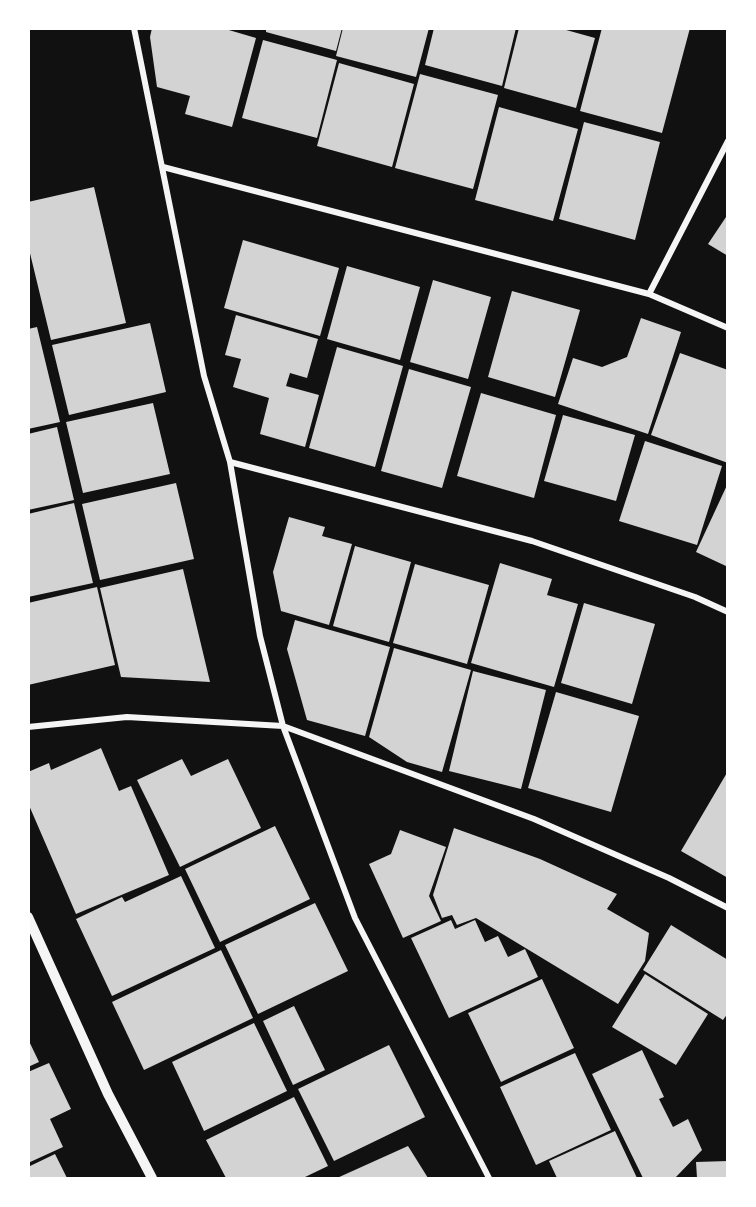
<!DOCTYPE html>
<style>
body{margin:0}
#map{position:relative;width:756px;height:1207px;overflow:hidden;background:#111;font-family:"Work Sans",sans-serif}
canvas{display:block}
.frame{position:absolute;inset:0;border:30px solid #fff;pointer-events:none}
</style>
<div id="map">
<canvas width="756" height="1207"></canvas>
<div class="frame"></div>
</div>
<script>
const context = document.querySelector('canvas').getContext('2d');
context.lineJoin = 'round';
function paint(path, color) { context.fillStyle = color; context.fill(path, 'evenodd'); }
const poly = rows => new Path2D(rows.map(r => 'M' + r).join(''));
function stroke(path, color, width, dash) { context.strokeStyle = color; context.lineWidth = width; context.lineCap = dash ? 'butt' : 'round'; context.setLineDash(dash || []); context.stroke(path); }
paint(poly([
 [152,28,222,28,256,38,232,127,185,114,190,96,157,87,150,37],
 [266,28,342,28,336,51,266,32],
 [343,28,429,28,416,77,336,56],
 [434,28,516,28,502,86,425,65],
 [519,28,559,28,595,38,576,108,504,88],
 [602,28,690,28,662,133,580,111],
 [263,40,337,60,317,138,242,118],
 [339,63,414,84,392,167,317,146],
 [420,74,498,95,473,189,395,168],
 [499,107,578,129,553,221,475,200],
 [584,122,660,142,635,240,559,219],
 [94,187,126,323,51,340,28,245,28,202],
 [728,214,728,256,708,244],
 [243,240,339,268,320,336,224,308],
 [347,266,420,287,400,360,327,339],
 [433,280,491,297,468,379,410,362],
 [512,291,580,310,555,397,488,377],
 [236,315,318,339,307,378,290,373,286,386,319,395,305,447,260,434,269,398,233,387,241,359,225,355],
 [641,318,681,332,648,434,558,404,573,358,602,367,627,357],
 [150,323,166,392,69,415,52,345],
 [37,327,60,422,28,429,28,329],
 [337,347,403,366,375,467,309,448],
 [680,353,728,370,728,463,651,435],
 [409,369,471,387,442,488,381,471],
 [481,393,556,415,534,498,457,476],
 [153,403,170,474,83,493,66,422],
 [563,415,635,435,616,501,544,481],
 [57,427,74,500,28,510,28,434],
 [645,441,722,466,697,545,619,521],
 [176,483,194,559,100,580,82,504],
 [728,483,728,567,696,552],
 [74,503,93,583,28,597,28,514],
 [289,517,325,527,322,536,352,544,329,625,281,611,273,572],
 [355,546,411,562,389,642,333,626],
 [500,563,552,579,547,595,578,604,554,687,471,663],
 [415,564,489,585,467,664,393,643],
 [183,569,210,682,121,677,100,588],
 [97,587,115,665,28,685,28,603],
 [584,603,655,624,632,704,561,683],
 [295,620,390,647,365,736,307,720,287,649],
 [394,648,471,670,442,772,407,762,369,737],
 [473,671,546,690,521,789,449,771],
 [556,692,639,716,611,812,528,788],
 [101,748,119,791,131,786,169,875,76,914,28,803,28,772,49,763,51,770],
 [182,759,191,776,228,759,261,828,180,867,137,780],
 [728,771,728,878,681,851],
 [275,826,310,899,220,942,185,869],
 [454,828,540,859,617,894,607,909,649,933,645,961,618,1004,476,918,457,925,452,915,442,918,433,895],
 [400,830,446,847,429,896,441,921,403,938,369,864,391,854],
 [181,876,215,948,112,996,76,919,122,897,125,902],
 [315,903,348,971,258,1014,225,945],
 [451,920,455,929,475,920,485,942,498,936,508,957,525,949,538,977,449,1018,411,938],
 [671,925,728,960,728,1013,723,1020,643,970],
 [221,950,253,1018,144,1070,112,1002],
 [645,974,708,1014,676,1065,612,1027],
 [542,979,574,1048,501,1082,468,1013],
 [294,1006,325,1070,293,1085,263,1021],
 [254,1023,287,1091,204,1131,172,1062],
 [28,1039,39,1062,28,1067],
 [389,1045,425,1117,334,1161,298,1089],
 [642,1050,664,1097,659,1099,673,1127,688,1119,702,1150,675,1178,643,1178,592,1074],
 [575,1053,611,1130,536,1165,500,1087],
 [49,1063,71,1109,50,1119,63,1147,28,1163,28,1072],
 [294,1097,328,1166,303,1178,226,1178,206,1140],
 [615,1131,637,1178,557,1178,549,1161],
 [408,1146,428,1178,337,1178],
 [55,1154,67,1178,28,1178,28,1167],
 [728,1161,728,1178,697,1178,696,1162]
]), '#d3d3d3');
stroke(poly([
 [134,28,204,376,230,462,260,636,283,726,355,918,489,1178],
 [163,167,649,294,728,328],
 [649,294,728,141],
 [230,462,532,541,695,597,728,612],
 [28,727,127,717,283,726,534,819,669,878,728,908]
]), '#f5f5f5', 6);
stroke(poly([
 [28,917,108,1094,152,1178]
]), '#f5f5f5', 10);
</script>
